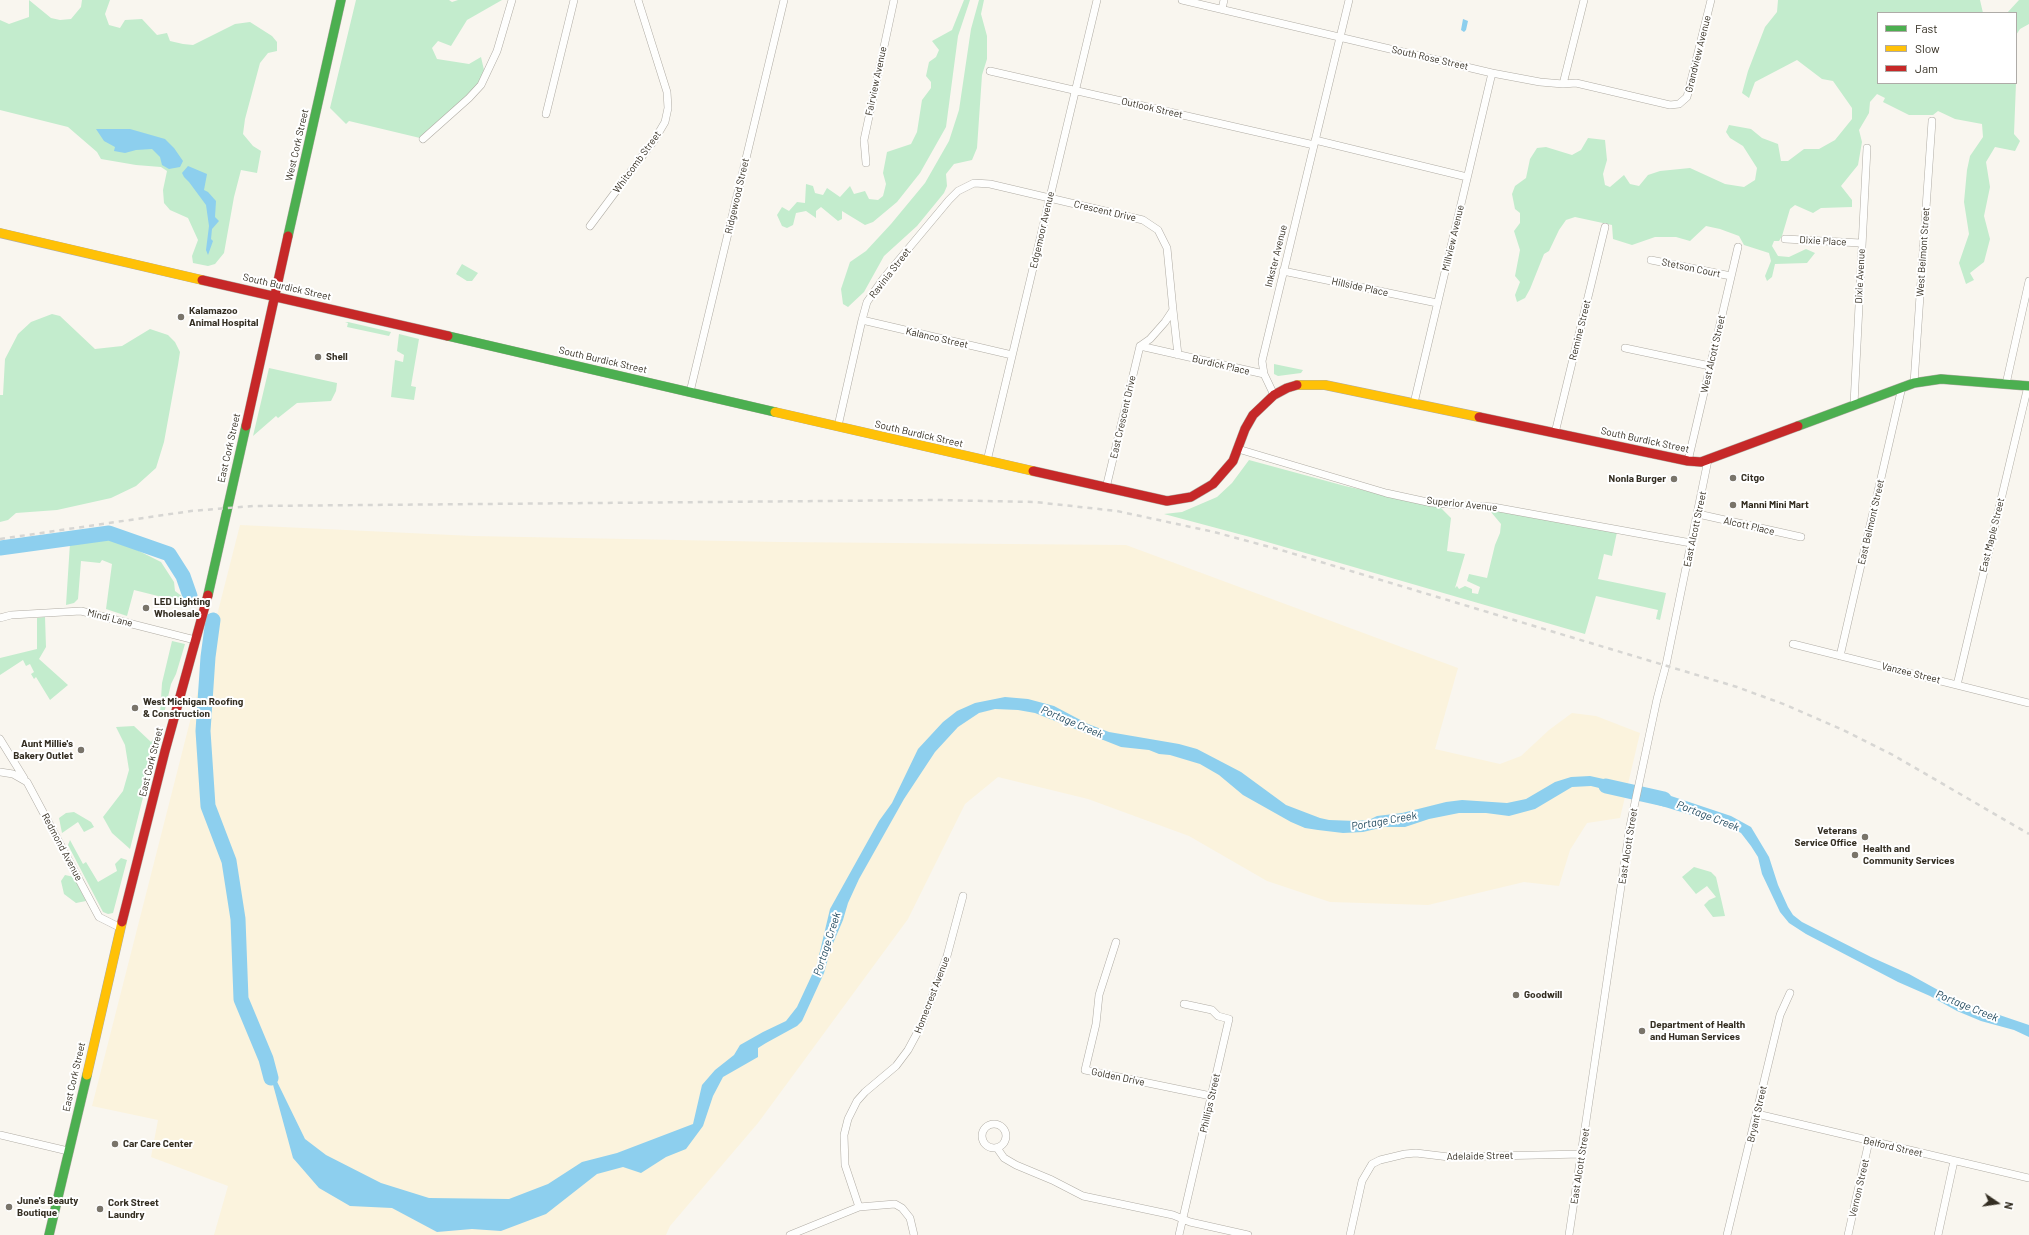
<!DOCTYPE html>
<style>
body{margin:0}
#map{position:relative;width:2029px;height:1235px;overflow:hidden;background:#f9f6ef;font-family:Barlow,sans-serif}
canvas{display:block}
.legend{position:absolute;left:1877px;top:12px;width:140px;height:72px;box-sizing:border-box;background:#fff;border:1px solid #aeaba7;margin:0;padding:5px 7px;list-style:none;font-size:12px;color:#342e22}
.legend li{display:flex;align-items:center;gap:8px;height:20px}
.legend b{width:20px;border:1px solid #aeaba7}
.north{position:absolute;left:1977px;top:1183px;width:40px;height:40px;-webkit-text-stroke:3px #fff;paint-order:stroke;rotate:103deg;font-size:11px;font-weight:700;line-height:16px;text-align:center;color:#342e22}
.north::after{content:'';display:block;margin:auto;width:14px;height:18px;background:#342e22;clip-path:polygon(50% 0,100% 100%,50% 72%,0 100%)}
</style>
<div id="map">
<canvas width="2029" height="1235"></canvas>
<ul class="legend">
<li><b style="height:5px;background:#4caf50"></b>Fast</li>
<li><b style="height:5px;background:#ffc107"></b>Slow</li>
<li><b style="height:5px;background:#c62828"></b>Jam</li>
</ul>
<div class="north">N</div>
</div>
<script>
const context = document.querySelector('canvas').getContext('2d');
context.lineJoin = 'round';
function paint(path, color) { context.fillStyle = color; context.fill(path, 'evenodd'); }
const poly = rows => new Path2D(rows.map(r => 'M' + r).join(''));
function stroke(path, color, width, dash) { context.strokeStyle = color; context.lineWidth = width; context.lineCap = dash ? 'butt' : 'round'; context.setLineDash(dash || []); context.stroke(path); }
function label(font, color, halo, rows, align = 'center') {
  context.font = font + ' Barlow,sans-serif'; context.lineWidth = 4; context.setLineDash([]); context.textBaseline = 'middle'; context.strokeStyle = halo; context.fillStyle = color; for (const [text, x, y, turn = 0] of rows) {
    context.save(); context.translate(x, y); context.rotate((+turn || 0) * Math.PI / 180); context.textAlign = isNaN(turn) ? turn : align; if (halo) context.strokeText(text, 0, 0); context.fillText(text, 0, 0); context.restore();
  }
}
paint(poly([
 [240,525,473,536,780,542,1126,545,1458,668,1435,749,1500,764,1521,756,1549,730,1572,713,1596,716,1640,733,1620,818,1587,823,1570,850,1559,886,1524,882,1428,905,1330,902,1267,881,1189,836,1088,799,998,777,965,804,908,919,758,1123,670,1226,666,1235,214,1235,228,1186,151,1157,158,1120,92,1106]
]), '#fbf3dd');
paint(poly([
 [29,0,51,18,60,20,71,19,81,7,82,0,110,0,105,14,109,25,120,28,125,20,142,19,157,35,167,33,170,41,183,44,193,45,235,24,250,22,272,36,277,42,277,51,268,53,260,63,245,119,243,134,253,146,261,151,257,173,241,170,234,197,224,253,215,264,208,266,193,263,192,256,198,240,188,218,170,210,164,203,163,190,167,171,161,167,136,165,101,159,97,152,68,127,0,110,0,20,9,24,29,17],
 [356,0,449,0,452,2,458,0,502,0,467,20,451,46,438,41,432,48,437,59,469,64,481,57,484,70,478,84,466,97,420,138,349,121,346,124,330,108],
 [964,0,970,0,958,36,946,127,920,173,897,202,873,222,865,225,842,211,842,219,838,221,821,207,816,211,816,218,806,211,796,213,793,225,787,228,782,226,777,215,782,207,789,211,797,202,805,203,806,184,813,186,815,193,823,195,827,188,840,197,850,186,854,194,865,191,869,199,878,200,883,196,886,184,883,173,887,152,911,144,917,132,922,100,931,88,931,82,926,76,929,62,936,57,939,50,932,41,952,30],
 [979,0,984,0,981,14,987,36,987,59,982,75,977,148,972,160,954,164,946,174,947,186,944,193,917,226,884,256,864,292,848,307,843,304,841,289,850,262,866,251,891,224,925,183,949,141,959,110,971,29],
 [1778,0,1980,0,1983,13,1878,13,1878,83,2016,83,2014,134,2020,141,2015,151,1995,147,1986,162,1990,187,1984,216,1990,239,1984,262,1970,273,1974,280,1966,284,1959,263,1969,234,1964,202,1967,170,1970,156,1983,137,1982,124,1955,119,1938,111,1933,115,1909,115,1883,102,1885,98,1877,94,1870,102,1869,113,1859,130,1862,142,1858,165,1841,186,1852,200,1852,207,1821,208,1813,213,1795,205,1790,209,1782,236,1779,241,1774,241,1772,246,1778,256,1789,257,1806,249,1815,253,1807,263,1775,264,1772,277,1767,281,1765,276,1771,261,1769,253,1744,245,1739,236,1720,229,1706,226,1690,241,1676,237,1655,237,1632,245,1613,239,1612,225,1575,217,1566,220,1559,230,1549,251,1544,254,1530,289,1525,298,1517,302,1515,295,1520,282,1515,276,1520,250,1514,231,1520,223,1520,213,1515,209,1512,194,1515,186,1526,178,1530,159,1537,148,1546,147,1572,155,1581,150,1588,138,1605,140,1607,160,1603,174,1605,185,1610,187,1624,175,1630,184,1639,186,1648,175,1660,171,1690,168,1725,184,1744,187,1755,180,1757,168,1743,146,1730,138,1726,132,1729,125,1751,129,1762,138,1778,144,1781,161,1788,161,1804,149,1819,149,1835,140,1852,119,1852,108,1833,81,1822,79,1797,60,1755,82,1749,98,1742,93,1748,71,1765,27,1777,12],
 [2019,0,2029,0,2029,24,2020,29,2016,35,2016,13,2007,13],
 [462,264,478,273,472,281,467,281,456,274],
 [52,314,60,316,95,349,122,346,150,329,168,335,175,342,180,352,178,365,164,442,156,468,136,486,111,498,57,510,16,513,8,520,0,522,0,395,3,395,5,359,18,334,31,322],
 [348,322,391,332,389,336,347,327,348,323,345,323],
 [399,334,419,339,411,386,416,387,414,400,391,397,395,360,403,362,404,355,397,351],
 [1274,364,1303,370,1301,373,1278,376,1274,374],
 [269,368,337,383,336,391,331,401,297,403,278,418,276,416,253,436],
 [1249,460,1345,486,1440,507,1451,518,1447,551,1465,554,1455,588,1457,586,1459,589,1465,586,1472,589,1472,593,1478,594,1480,587,1467,581,1469,574,1487,578,1495,545,1500,533,1501,524,1491,512,1491,508,1617,532,1612,556,1604,554,1598,579,1666,593,1660,620,1656,619,1658,610,1596,596,1585,634,1250,537,1164,514,1182,512,1217,497,1232,483],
 [109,537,136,547,137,550,161,562,174,582,175,591,183,597,181,600,174,600,134,590,127,616,106,609,112,564,102,560,100,563,81,561,78,599,74,603,66,605,70,543],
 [45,617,46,647,39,659,68,685,50,700,36,677,34,679,31,674,34,672,30,664,26,666,23,660,0,675,0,658,37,649,37,618],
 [172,641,185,644,176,674,171,684,163,718,160,714,162,683],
 [134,726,151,742,160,730,130,849,112,833,103,817,123,791,129,770,125,745,116,727],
 [74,812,91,822,94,827,84,832,78,822,62,833,59,818,66,813],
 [70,840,83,864,86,862,98,882,117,871,115,864,121,858,127,860,113,913,108,914,103,912,68,845],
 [1694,867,1711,872,1716,877,1725,916,1713,917,1704,905,1709,900,1716,897,1707,886,1696,894,1682,877],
 [65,875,74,877,86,901,76,903,64,894,61,881]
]), '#c3eccd');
paint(poly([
 [1463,19,1468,21,1466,30,1464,32,1461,30],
 [96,129,130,129,165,139,174,148,183,161,180,167,169,169,162,165,160,157,152,149,136,150,125,153,114,151,115,147,104,141],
 [188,166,207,174,204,190,208,192,216,201,215,217,219,221,212,229,211,239,213,241,208,255,206,250,209,226,206,205,189,182,184,177,182,173],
 [1005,697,1028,699,1054,706,1088,724,1109,732,1179,744,1197,749,1241,772,1286,805,1320,818,1329,820,1356,821,1369,820,1377,816,1402,813,1446,802,1462,800,1507,803,1526,799,1555,782,1571,777,1590,776,1626,784,1624,794,1591,786,1572,787,1535,809,1509,816,1486,813,1459,813,1429,819,1405,827,1384,827,1363,832,1343,833,1318,830,1305,828,1291,822,1243,795,1219,775,1200,764,1170,755,1159,754,1149,750,1121,747,1035,713,1018,710,995,709,979,713,958,727,935,752,904,799,859,879,848,903,843,920,831,948,824,973,802,1021,797,1026,766,1043,758,1048,758,1057,723,1077,713,1096,703,1126,686,1149,666,1157,641,1173,623,1167,597,1174,546,1214,501,1231,472,1229,437,1232,392,1208,350,1206,319,1188,293,1158,266,1059,305,1139,326,1155,381,1183,429,1198,509,1199,548,1184,582,1162,617,1153,693,1124,702,1085,715,1070,734,1055,740,1045,763,1032,786,1021,797,1007,817,964,830,909,879,821,892,803,918,749,943,722,957,711,975,703],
 [1647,788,1731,816,1751,827,1769,857,1778,885,1788,907,1793,915,1802,922,1871,957,1909,974,1958,1001,2029,1025,2029,1037,2014,1030,1981,1021,1957,1011,1930,996,1898,982,1806,934,1789,923,1780,912,1762,874,1758,857,1751,846,1741,833,1728,826,1655,804,1645,799]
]), '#8dcfee');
stroke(poly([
 [0,548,109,533,169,554,183,576,190,596],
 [213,620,208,657,203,731,208,806,229,861,238,919,241,999,266,1059,271,1078],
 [1606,786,1664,799]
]), '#8dcfee', 15);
const street = poly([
 [1182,0,1492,73,1540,82,1563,84,1576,83,1670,105,1679,104,1687,97,1711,0],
 [1222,9,1224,0],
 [990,71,1314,145],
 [1563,84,1584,0],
 [546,114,574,0],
 [423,139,469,98,481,85,497,51,512,0],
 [1315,140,1467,177],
 [866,163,864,140,894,0],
 [590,226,655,139,665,122,668,108,667,92,638,0],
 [1785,239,1861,243],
 [1651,260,1731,276],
 [1283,271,1437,303],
 [1173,310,1178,355],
 [862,320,1012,355],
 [1140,346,1264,374],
 [1625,348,1710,366],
 [1914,383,1932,121],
 [2006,384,2029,281],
 [690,392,784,0],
 [1274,395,1264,374,1262,361,1349,0],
 [1414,403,1492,73],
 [1854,404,1867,148],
 [838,426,862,320,867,302,883,279,949,200,958,191,974,183,990,184,1143,220,1158,230,1167,248,1173,310,1165,322,1150,339,1140,346],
 [1555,433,1605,227],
 [1238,449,1386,493,1432,503,1493,507,1691,543],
 [987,461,1097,0],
 [1688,461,1738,247],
 [1106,488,1140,346],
 [1698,514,1801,537],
 [0,618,11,615,81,611,195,640],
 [1793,644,2029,703],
 [1840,656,1902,387],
 [1957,685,2028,386],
 [0,739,24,778],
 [0,772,13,774,27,782,99,917,121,928],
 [1116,942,1099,995,1096,1024,1085,1070,1211,1096],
 [1757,1114,2029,1178],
 '982 1136a12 12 0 1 1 24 0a12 12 0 1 1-24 0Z',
 [0,1135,68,1151],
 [997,1148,1004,1158,1016,1165,1052,1180,1083,1196,1173,1215,1190,1222,1248,1235],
 [859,1207,845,1165,844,1135,848,1119,857,1101,865,1092,896,1066,908,1050,922,1024,947,956,963,896],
 [790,1235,859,1207,895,1204,902,1208,910,1218,914,1235],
 [1179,1235,1229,1019,1218,1016,1212,1010,1184,1004],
 [1350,1235,1362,1181,1372,1164,1380,1160,1405,1154,1416,1153,1449,1157,1582,1154],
 [1569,1235,1630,826,1657,699,1666,665,1708,460],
 [1727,1235,1780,1015,1790,993],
 [1848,1235,1869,1141],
 [1938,1235,1954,1161]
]);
const fast = poly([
 [288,236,341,0],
 [448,336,775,412],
 [1798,426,1914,383,1941,379,2029,386],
 [208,595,246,426],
 [49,1235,87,1075]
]);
const slow = poly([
 [0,233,202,280],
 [1297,385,1325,385,1479,417],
 [775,412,1033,471],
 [87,1075,122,922]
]);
const jam = poly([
 [202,280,448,336],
 [1479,417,1688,461,1701,462,1798,426],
 [246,426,288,236],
 [1033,471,1167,501,1191,497,1213,484,1233,461,1245,429,1253,415,1274,395,1287,388,1297,385],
 [122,922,165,751,208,595]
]);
stroke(street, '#b0aca4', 8);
stroke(fast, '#b0aca4', 10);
stroke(slow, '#b0aca4', 10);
stroke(jam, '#b0aca4', 10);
stroke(street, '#fefefd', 7);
stroke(fast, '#4caf50', 9);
stroke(slow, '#ffc107', 9);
stroke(jam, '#c62828', 9);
stroke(poly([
 [0,539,191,511,253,506,937,500,1035,502,1117,511,1214,532,1281,550,1737,687,1786,705,1843,730,1893,755,2029,834]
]), '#d7d6d3', 2.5, [5, 5]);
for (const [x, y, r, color] of [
 [181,317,4,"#79746a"],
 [318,357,4,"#79746a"],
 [1733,478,4,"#79746a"],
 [1674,479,4,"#79746a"],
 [1733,505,4,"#79746a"],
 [146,608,4,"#79746a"],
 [135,708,4,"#79746a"],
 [81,750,4,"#79746a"],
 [1865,837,4,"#79746a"],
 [1855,855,4,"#79746a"],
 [1516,995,4,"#79746a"],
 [1642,1031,4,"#79746a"],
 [115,1144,4,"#79746a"],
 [9,1207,4,"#79746a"],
 [100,1209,4,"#79746a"]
]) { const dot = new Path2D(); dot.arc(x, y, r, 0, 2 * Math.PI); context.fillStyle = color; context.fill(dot); stroke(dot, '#fff', 1.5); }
label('10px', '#342e22', '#fff', [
 ["Grandview Avenue",1698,54,-76],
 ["South Rose Street",1430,58,13],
 ["Fairview Avenue",876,81,-78],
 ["Outlook Street",1152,108,13],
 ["West Cork Street",297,145,-77],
 ["Whitcomb Street",637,162,-54],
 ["Ridgewood Street",737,196,-77],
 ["Crescent Drive",1105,211,13],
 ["Edgemoor Avenue",1042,230,-77],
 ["Millview Avenue",1453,238,-77],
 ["Dixie Place",1823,241,3],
 ["West Belmont Street",1923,252,-86],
 ["Inkster Avenue",1276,256,-76],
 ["Stetson Court",1691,268,12],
 ["Ravinia Street",890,273,-52],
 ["Dixie Avenue",1860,276,-87],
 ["South Burdick Street",287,287,13],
 ["Hillside Place",1360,287,12],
 ["Remine Street",1580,330,-76],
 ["Kalanco Street",937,338,13],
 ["West Alcott Street",1713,354,-77],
 ["South Burdick Street",603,360,13],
 ["Burdick Place",1221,365,13],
 ["East Crescent Drive",1123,417,-77],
 ["South Burdick Street",919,434,13],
 ["South Burdick Street",1645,440,12],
 ["East Cork Street",229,448,-77],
 ["Superior Avenue",1462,504,6],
 ["East Belmont Street",1871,522,-77],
 ["Alcott Place",1749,526,13],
 ["East Alcott Street",1695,529,-78],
 ["East Maple Street",1992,535,-76],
 ["Mindi Lane",110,618,14],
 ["Vanzee Street",1911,673,14],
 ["East Cork Street",151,762,-76],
 ["East Alcott Street",1628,846,-81],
 ["Redmond Avenue",62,847,62],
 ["Homecrest Avenue",932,995,-69],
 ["East Cork Street",74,1077,-77],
 ["Golden Drive",1118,1077,12],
 ["Phillips Street",1210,1103,-77],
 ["Bryant Street",1757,1114,-77],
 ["Belford Street",1893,1147,13],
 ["Adelaide Street",1480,1156,-1],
 ["East Alcott Street",1580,1166,-81],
 ["Vernon Street",1859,1188,-77]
]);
label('bold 10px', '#342e22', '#fff', [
 ["Kalamazoo",189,311],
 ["Animal Hospital",189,323],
 ["Shell",326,357],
 ["Citgo",1741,478],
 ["Nonla Burger",1666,479,"right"],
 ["Manni Mini Mart",1741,505],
 ["LED Lighting",154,602],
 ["Wholesale",154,614],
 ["West Michigan Roofing",143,702],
 ["& Construction",143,714],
 ["Aunt Millie's",73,744,"right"],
 ["Bakery Outlet",73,756,"right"],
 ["Veterans",1857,831,"right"],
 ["Service Office",1857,843,"right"],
 ["Health and",1863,849],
 ["Community Services",1863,861],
 ["Goodwill",1524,995],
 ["Department of Health",1650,1025],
 ["and Human Services",1650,1037],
 ["Car Care Center",123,1144],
 ["June's Beauty",17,1201],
 ["Boutique",17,1213],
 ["Cork Street",108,1203],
 ["Laundry",108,1215]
], 'left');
label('italic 11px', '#224a5f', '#fff', [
 ["Portage Creek",1072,722,23],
 ["Portage Creek",1708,816,21],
 ["Portage Creek",1384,821,-10],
 ["Portage Creek",827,944,-72],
 ["Portage Creek",1967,1006,22]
]);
</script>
